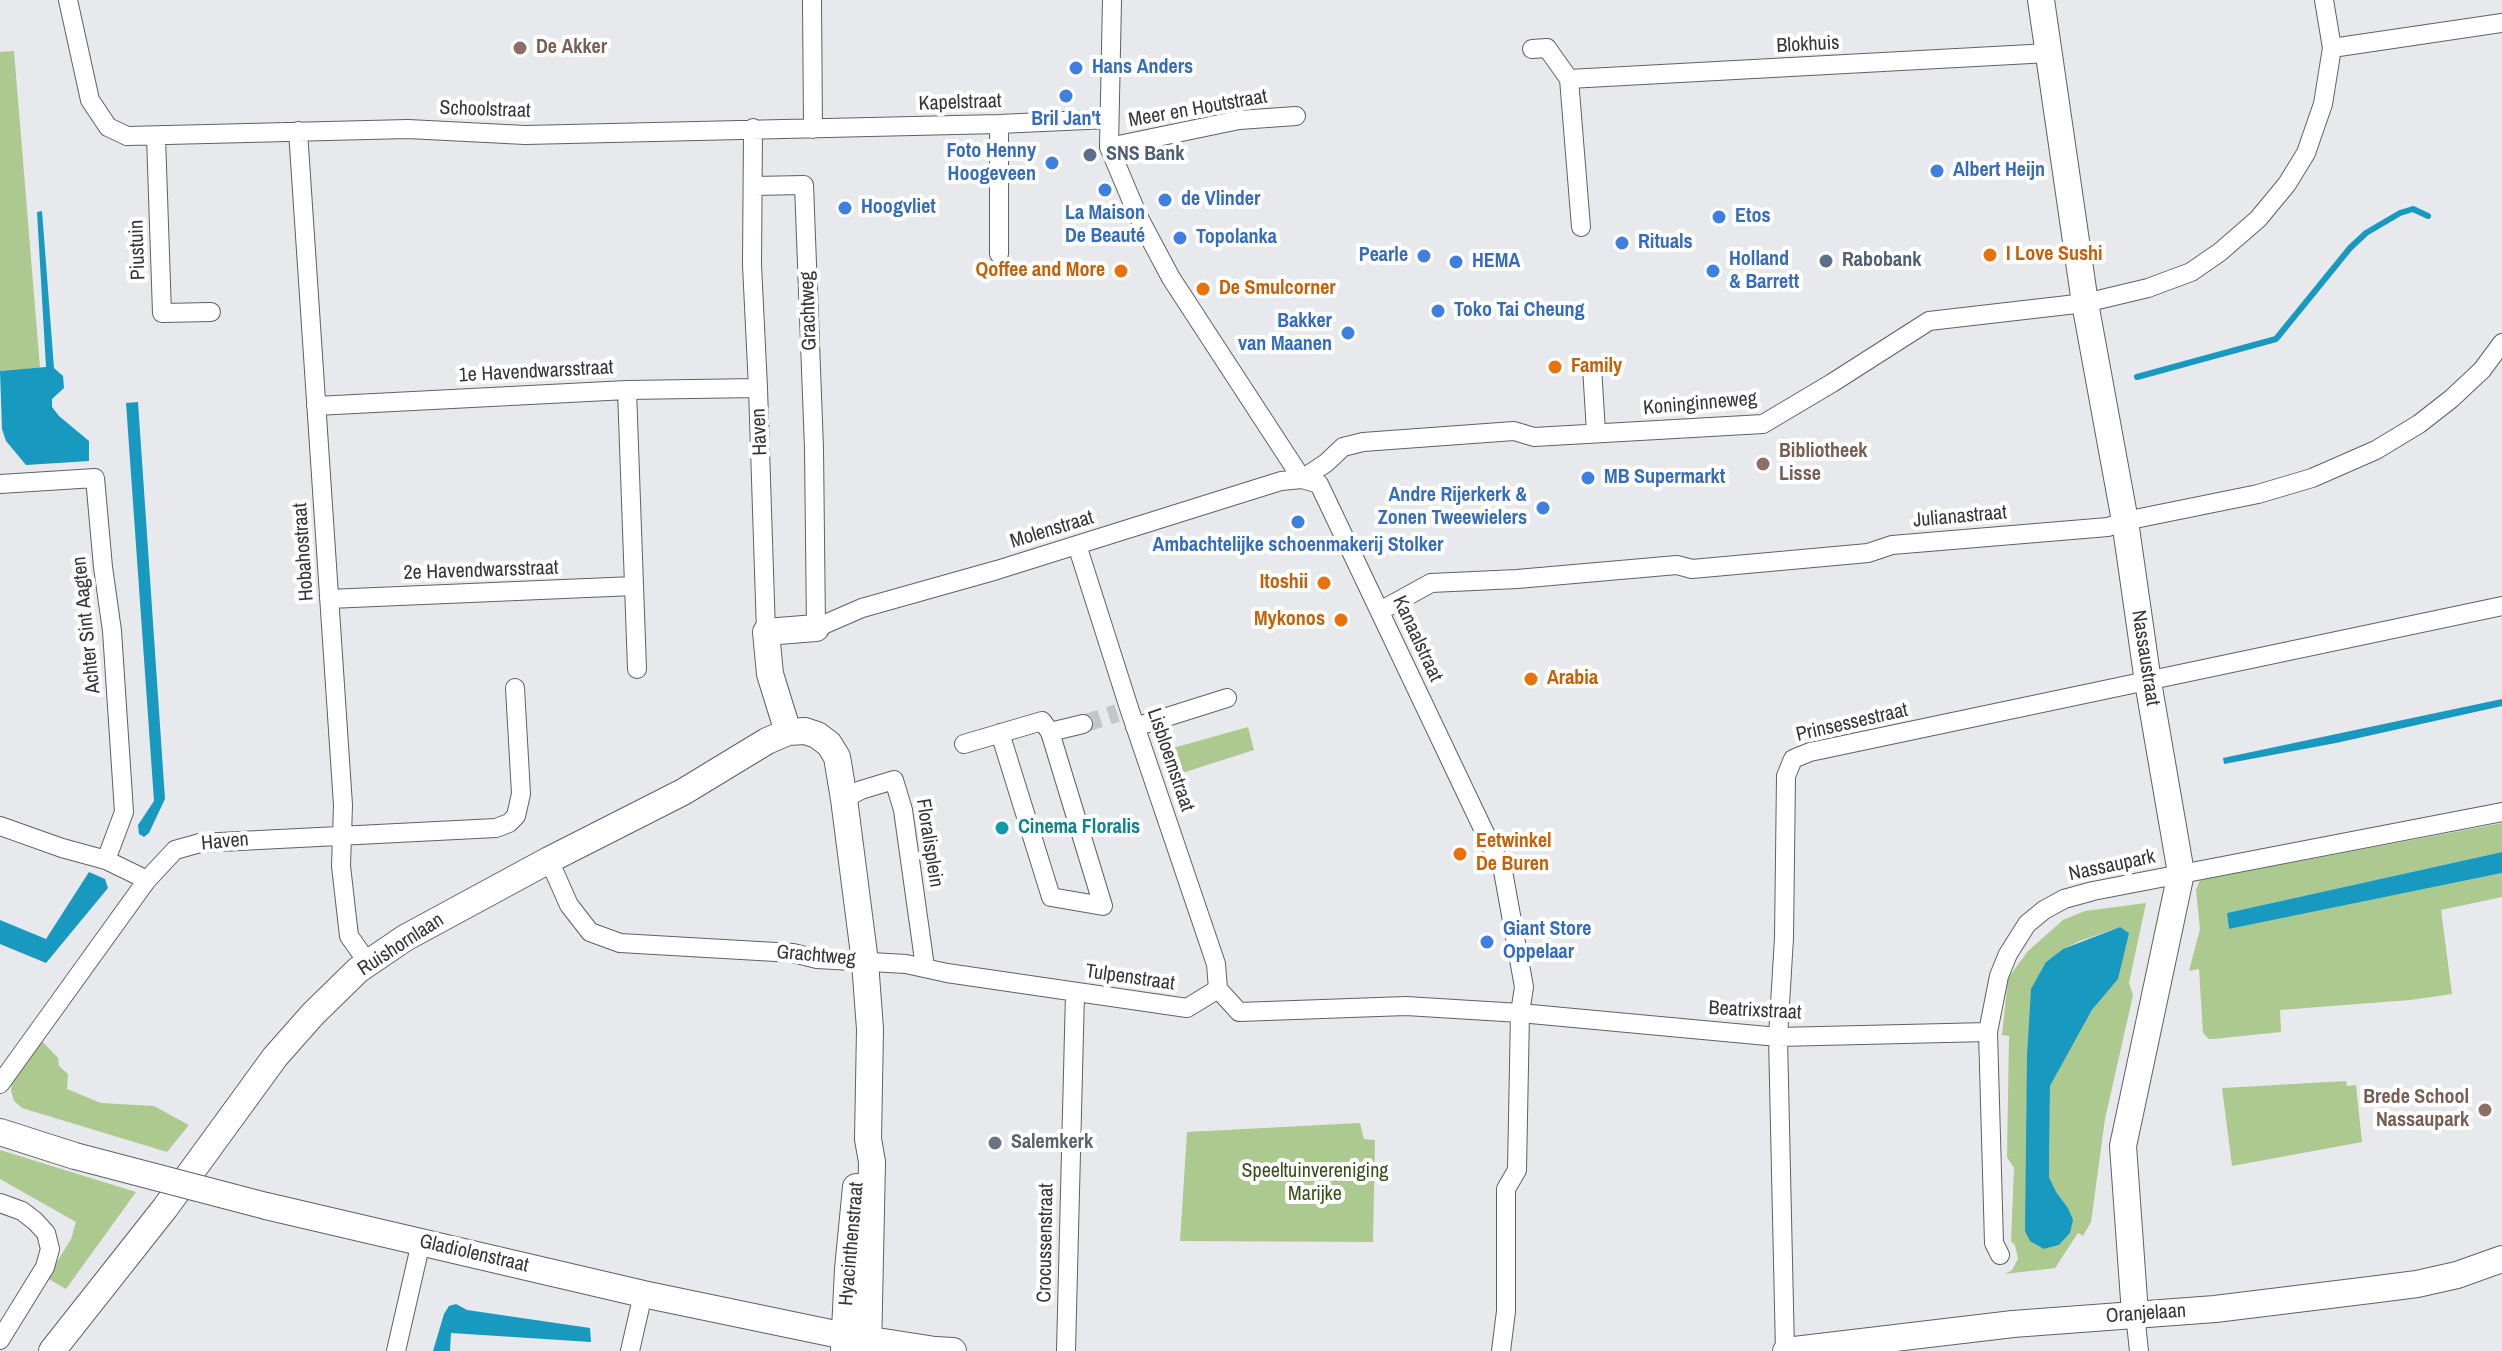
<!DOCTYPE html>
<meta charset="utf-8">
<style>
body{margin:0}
canvas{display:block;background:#e8e9ed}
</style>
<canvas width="2502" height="1351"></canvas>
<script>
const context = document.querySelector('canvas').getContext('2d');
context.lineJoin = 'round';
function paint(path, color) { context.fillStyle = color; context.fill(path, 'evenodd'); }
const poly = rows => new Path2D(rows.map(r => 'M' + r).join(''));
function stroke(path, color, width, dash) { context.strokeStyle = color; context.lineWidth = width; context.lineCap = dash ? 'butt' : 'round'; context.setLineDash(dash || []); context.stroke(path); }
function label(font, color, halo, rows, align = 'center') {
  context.font = font + ' "Archivo Narrow",sans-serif'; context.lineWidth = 8; context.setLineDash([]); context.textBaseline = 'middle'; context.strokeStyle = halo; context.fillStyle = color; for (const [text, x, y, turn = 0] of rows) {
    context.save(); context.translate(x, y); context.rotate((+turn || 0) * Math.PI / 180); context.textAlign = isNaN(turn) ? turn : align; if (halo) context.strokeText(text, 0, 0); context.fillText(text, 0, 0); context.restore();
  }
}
paint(poly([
 [14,51,40,368,0,371,0,52],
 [1248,727,1254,750,1176,775,1166,750],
 [2502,823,2502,852,2227,913,2229,929,2502,873,2502,897,2441,910,2452,994,2410,1000,2280,1010,2281,1032,2213,1039,2209,1039,2203,1033,2199,969,2189,971,2200,929,2196,890,2200,880],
 [2146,903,2129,983,2133,995,2105,1119,2091,1222,2083,1236,2078,1233,2055,1268,2005,1274,2012,1270,2018,1259,2015,1245,2011,1241,2014,1168,2007,1157,2009,1036,2002,1035,2008,978,2028,951,2063,920,2085,911],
 [2120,927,2118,979,2092,1010,2050,1086,2049,1177,2055,1192,2068,1208,2070,1233,2059,1245,2044,1249,2046,962,2063,949,2080,941],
 [41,1040,58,1058,59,1066,68,1074,67,1089,101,1103,154,1106,189,1125,167,1152,22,1108,14,1101,11,1091,12,1079],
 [2346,1081,2347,1086,2356,1085,2362,1142,2232,1166,2222,1088],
 [1360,1123,1364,1139,1375,1140,1373,1242,1180,1241,1187,1132],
 [0,1150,136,1192,66,1289,47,1278,71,1239,76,1222,0,1179]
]), '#acca8f');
paint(poly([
 [42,211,54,368,63,376,64,388,52,399,52,407,59,416,89,441,89,461,26,465,6,441,2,429,0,371,46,367,37,212],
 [138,402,165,799,149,833,144,837,139,834,138,825,154,801,126,403],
 [2502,699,2502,706,2336,743,2224,764,2223,758],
 [2502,852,2502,873,2229,929,2227,913],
 [89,872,105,879,108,888,46,963,0,944,0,920,46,939],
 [2120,927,2129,933,2118,979,2092,1010,2050,1086,2049,1177,2056,1192,2068,1208,2073,1220,2070,1233,2059,1245,2044,1249,2030,1241,2025,1231,2027,1056,2031,989,2046,962,2063,949],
 [456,1304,467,1310,590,1328,591,1342,451,1333,450,1351,433,1351,444,1314,449,1306]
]), '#1899c0');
stroke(poly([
 [2137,377,2276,339,2350,248,2366,233,2400,213,2413,209,2428,216]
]), '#1899c0', 6);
stroke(poly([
 [1083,724,1117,713]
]), '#c4c5c9', 18, [18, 9]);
const street = poly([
 [68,0,90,100,108,127,127,136,408,129,525,135,999,124,1109,119],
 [812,0,813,129],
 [1112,0,1109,147,1138,216,1171,278,1302,479,1319,484,1503,871,1524,987,1520,1013,1517,1170,1506,1189,1506,1311,1501,1351],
 [2332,48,2502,23],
 [1532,49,1547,48,1569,79],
 [999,124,999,254],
 [753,128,752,265,758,388,766,632],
 [298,131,343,805,341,866,349,936,368,963],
 [156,137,162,313,211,312],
 [1109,147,1239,120,1296,116],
 [754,186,804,185,814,448,816,628,862,608,997,570,1281,481,1302,479,1326,463,1343,447,1363,442,1514,431,1534,437,1763,424,1832,383,1929,321,2085,303,2148,288,2191,272,2220,252,2258,219,2287,184,2306,153,2323,104,2332,48,2324,0],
 [1581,227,1569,79,2049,53],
 [1592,367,1596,432],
 [627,390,637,669],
 [316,406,627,390,758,388],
 [0,484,95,478,103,567,112,631,124,812,106,860,62,848,0,826],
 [1077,545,1129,708,1216,964,1218,989],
 [329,599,634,586],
 [1380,611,1431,583,1517,579,1677,565,1692,569,1868,553,1892,545,2108,527,2125,521,2258,494,2312,478,2376,450,2419,424,2451,399,2482,370,2502,343],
 [1135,727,1227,698],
 [1050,732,1083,724],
 [964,744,1042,721,1050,732,1103,906,1051,897,1000,733],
 [844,799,861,790,894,780,903,810,925,967],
 [106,860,147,880],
 [549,860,569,905,590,932,620,943,793,953,817,959,906,964,947,973,1187,1008,1218,989],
 [1218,989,1239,1012,1406,1006,1520,1013,1778,1037,1988,1032],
 [0,1084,147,880,175,850,200,843,496,828,509,823,516,816,521,794,515,688],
 [0,1203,22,1211,35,1221,46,1233,50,1249,45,1267,0,1340],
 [2000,1255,1994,1243,1988,1032,1999,976,2008,954,2027,924,2044,910,2064,899,2093,891,2502,812],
 [2135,1314,2139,1351],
 [396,1351,421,1242],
 [630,1351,643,1294],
 [1066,1351,1075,993],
 [1785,1351,1778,1037,1784,938,1786,776,1793,759,1810,752,2502,606]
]);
const secondary = poly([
 [2041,0,2085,303,2125,521,2148,682,2181,873,2123,1146,2135,1314],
 [788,732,770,674,766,632,816,628],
 [0,1132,75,1156],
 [266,1206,643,1294,845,1336,935,1350,953,1351],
 [52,1351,165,1208,275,1057,313,1014,358,970,405,938,549,860,683,792,767,741,788,732,805,731,817,735,829,744,837,757,844,799,865,962,870,1029,868,1139,872,1162,868,1351],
 [844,1351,848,1269,856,1187],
 [1786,1351,2013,1324,2215,1309,2370,1290,2417,1284,2457,1275,2502,1259]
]);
stroke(street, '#606165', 20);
stroke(secondary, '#606165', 28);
stroke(street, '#fff', 18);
stroke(secondary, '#fff', 26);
const secondaryBridge = poly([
 [75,1156,266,1206]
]);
stroke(secondaryBridge, '#606165', 28, []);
stroke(secondaryBridge, '#fff', 26);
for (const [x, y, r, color] of [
 [520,48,8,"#8d6e63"],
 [1076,68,8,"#3f7fe0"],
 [1066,96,8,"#3f7fe0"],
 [1090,155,8,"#5c6f8a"],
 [1052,163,8,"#3f7fe0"],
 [1937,171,8,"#3f7fe0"],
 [1105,190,8,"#3f7fe0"],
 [1165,200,8,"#3f7fe0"],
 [845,208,8,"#3f7fe0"],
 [1719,217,8,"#3f7fe0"],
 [1180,238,8,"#3f7fe0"],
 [1622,243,8,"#3f7fe0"],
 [1990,255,8,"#e8710a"],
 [1424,256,8,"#3f7fe0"],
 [1826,261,8,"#5c6f8a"],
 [1456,262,8,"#3f7fe0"],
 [1121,271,8,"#e8710a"],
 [1713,271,8,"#3f7fe0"],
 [1203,289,8,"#e8710a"],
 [1438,311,8,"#3f7fe0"],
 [1348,333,8,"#3f7fe0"],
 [1555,367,8,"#e8710a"],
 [1763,464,8,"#8d6e63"],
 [1588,478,8,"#3f7fe0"],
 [1543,508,8,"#3f7fe0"],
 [1298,522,8,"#3f7fe0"],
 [1324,583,8,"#e8710a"],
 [1341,620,8,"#e8710a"],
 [1531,679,8,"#e8710a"],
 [1002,828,8,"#0f9aa8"],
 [1460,854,8,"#e8710a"],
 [1487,942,8,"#3f7fe0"],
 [2485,1110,8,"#8d6e63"],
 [995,1143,8,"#6b7280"]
]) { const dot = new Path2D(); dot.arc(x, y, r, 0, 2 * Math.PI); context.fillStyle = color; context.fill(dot); stroke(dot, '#fff', 3); }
label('20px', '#363638', '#fff', [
 ["Blokhuis",1808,45,-3],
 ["Kapelstraat",960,103,-2],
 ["Meer en Houtstraat",1198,109,-10],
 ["Schoolstraat",485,110,2],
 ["Piustuin",138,250,-92],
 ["Grachtweg",809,311,-92],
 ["1e Havendwarsstraat",536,372,-3],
 ["Koninginneweg",1700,404,-5],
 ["Haven",760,432,-92],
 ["Julianastraat",1960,517,-5],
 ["Molenstraat",1052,530,-17],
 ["Hobahostraat",304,552,-94],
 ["2e Havendwarsstraat",481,571,-2],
 ["Achter Sint Aagten",87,625,-96],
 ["Kanaalstraat",1417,639,65],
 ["Nassaustraat",2145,658,81],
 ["Prinsessestraat",1852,723,-13],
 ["Lisbloemstraat",1170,760,71],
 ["Haven",225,842,-5],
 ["Floralisplein",929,843,81],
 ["Nassaupark",2112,866,-12],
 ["Ruishornlaan",401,945,-33],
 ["Grachtweg",816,956,5],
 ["Tulpenstraat",1130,978,8],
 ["Beatrixstraat",1755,1011,3],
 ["Crocussenstraat",1046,1243,-89],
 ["Hyacinthenstraat",852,1244,-85],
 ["Gladiolenstraat",474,1254,13],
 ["Oranjelaan",2146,1314,-4]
]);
label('bold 20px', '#785e54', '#fff', [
 ["De Akker",536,48],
 ["Bibliotheek",1779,452],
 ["Lisse",1779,475],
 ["Brede School",2469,1098,"right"],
 ["Nassaupark",2469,1121,"right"]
], 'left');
label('bold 20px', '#366cbe', '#fff', [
 ["Hans Anders",1092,68],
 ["Bril Jan't",1066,120,"center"],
 ["Foto Henny",1036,152,"right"],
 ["Hoogeveen",1036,175,"right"],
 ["Albert Heijn",1953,171],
 ["de Vlinder",1181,200],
 ["Hoogvliet",861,208],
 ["La Maison",1105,214,"center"],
 ["De Beauté",1105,237,"center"],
 ["Etos",1735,217],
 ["Topolanka",1196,238],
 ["Rituals",1638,243],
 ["Pearle",1408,256,"right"],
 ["Holland",1729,260],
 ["& Barrett",1729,283],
 ["HEMA",1472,262],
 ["Toko Tai Cheung",1454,311],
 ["Bakker",1332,322,"right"],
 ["van Maanen",1332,345,"right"],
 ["MB Supermarkt",1604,478],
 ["Andre Rijerkerk &",1527,496,"right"],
 ["Zonen Tweewielers",1527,519,"right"],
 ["Ambachtelijke schoenmakerij Stolker",1298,546,"center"],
 ["Giant Store",1503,930],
 ["Oppelaar",1503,953]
], 'left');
label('bold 20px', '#4e5e75', '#fff', [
 ["SNS Bank",1106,155],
 ["Rabobank",1842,261]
], 'left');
label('bold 20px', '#c56008', '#fff', [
 ["I Love Sushi",2006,255],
 ["Qoffee and More",1105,271,"right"],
 ["De Smulcorner",1219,289],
 ["Family",1571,367],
 ["Itoshii",1308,583,"right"],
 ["Mykonos",1325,620,"right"],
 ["Arabia",1547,679],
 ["Eetwinkel",1476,842],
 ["De Buren",1476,865]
], 'left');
label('bold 20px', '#0d838f', '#fff', [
 ["Cinema Floralis",1018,828]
], 'left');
label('bold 20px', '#5b616d', '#fff', [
 ["Salemkerk",1011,1143]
], 'left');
label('20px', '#364f16', '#fff', [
 ["Speeltuinvereniging",1315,1172],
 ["Marijke",1315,1195]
]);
</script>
